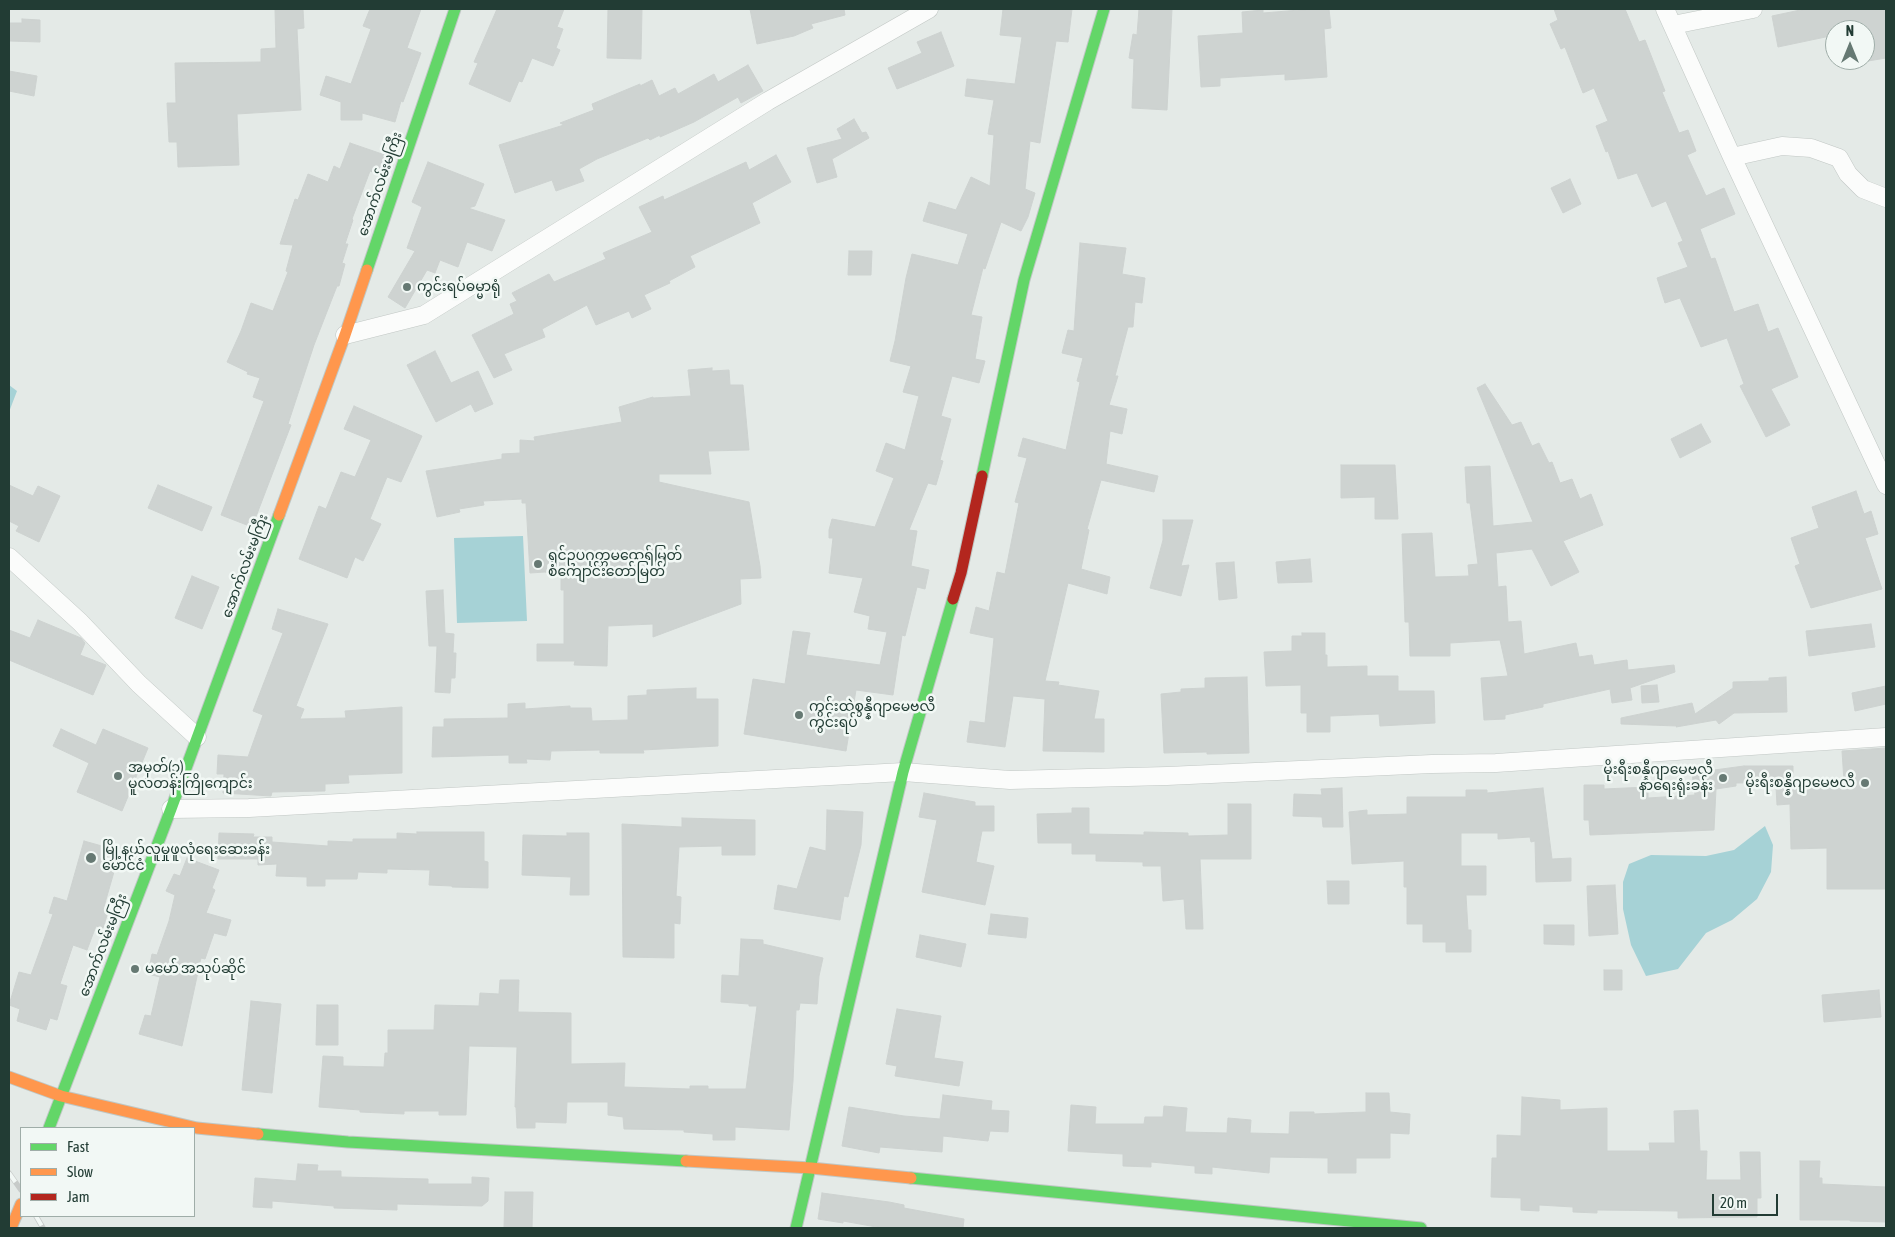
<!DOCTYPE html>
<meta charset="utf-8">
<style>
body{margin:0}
#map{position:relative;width:1895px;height:1237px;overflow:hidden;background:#e4eae7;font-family:"Asap Condensed",sans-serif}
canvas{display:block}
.frame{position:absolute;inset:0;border:10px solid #223c34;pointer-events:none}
.legend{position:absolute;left:20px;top:1127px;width:175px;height:90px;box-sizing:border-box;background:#f2f8f5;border:1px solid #9fada8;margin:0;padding:6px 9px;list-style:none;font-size:15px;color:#223c34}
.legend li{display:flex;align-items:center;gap:10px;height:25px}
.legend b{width:25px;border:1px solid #9fada8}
.north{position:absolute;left:1825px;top:20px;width:50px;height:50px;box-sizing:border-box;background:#f2f8f5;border:1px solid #9fada8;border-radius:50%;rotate:0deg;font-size:14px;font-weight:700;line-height:20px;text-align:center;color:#223c34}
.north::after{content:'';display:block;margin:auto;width:18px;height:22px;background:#667973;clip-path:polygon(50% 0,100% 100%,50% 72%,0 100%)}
.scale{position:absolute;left:1712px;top:1194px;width:66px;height:22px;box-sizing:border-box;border:2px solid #223c34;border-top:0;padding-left:6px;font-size:15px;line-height:18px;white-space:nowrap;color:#223c34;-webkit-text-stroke:4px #f2f8f5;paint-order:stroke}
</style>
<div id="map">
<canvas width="1895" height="1237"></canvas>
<div class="frame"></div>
<ul class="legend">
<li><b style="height:6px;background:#63d668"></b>Fast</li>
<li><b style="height:6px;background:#ff974d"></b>Slow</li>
<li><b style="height:6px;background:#b3261e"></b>Jam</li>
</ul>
<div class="north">N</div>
<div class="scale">20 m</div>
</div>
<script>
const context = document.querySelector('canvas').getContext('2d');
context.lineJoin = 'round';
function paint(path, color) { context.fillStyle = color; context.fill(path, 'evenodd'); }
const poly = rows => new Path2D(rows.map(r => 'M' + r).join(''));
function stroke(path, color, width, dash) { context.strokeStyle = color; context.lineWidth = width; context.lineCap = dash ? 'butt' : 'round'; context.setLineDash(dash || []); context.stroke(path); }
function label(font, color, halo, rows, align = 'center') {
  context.font = font + ' "Asap Condensed","Noto Sans Myanmar",sans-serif'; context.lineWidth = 5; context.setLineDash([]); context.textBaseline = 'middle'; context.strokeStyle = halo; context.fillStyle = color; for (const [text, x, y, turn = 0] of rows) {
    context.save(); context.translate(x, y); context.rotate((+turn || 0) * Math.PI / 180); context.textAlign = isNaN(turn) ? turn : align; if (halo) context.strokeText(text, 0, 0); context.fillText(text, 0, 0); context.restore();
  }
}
paint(poly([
 [9,385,17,391,9,412],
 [523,536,527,621,457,623,454,538],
 [1765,826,1773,845,1771,872,1757,899,1732,920,1706,933,1678,969,1646,976,1631,945,1623,909,1623,882,1629,864,1651,855,1706,856,1734,850]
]), '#a6d2d6');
const building = poly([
 [275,9,303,9,304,28,297,29,301,110,237,114,239,165,178,167,177,142,169,142,167,103,176,103,175,63,261,62,261,49,276,48,275,9],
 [370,9,421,9,407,48,421,53,403,102,401,101,395,122,362,113,362,120,341,120,341,102,320,95,326,76,351,84,371,29,363,26,370,9],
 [497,9,564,9,557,27,563,29,556,48,560,50,553,66,532,58,522,82,519,81,510,102,469,84,478,63,474,62,497,9],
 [608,9,642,9,641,59,607,58,608,9],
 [750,9,844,9,845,15,811,24,813,28,794,36,757,44,750,9],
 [1003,9,1072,9,1068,42,1056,41,1040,143,1030,141,1025,189,1035,193,1028,217,1021,231,1001,222,985,269,983,268,971,315,982,317,975,359,985,361,979,383,952,376,941,416,951,419,940,460,943,461,936,485,928,483,909,530,917,531,911,566,929,570,925,589,917,587,905,636,902,635,893,695,856,690,846,751,744,734,753,679,785,684,793,631,810,633,806,655,880,665,887,632,868,629,870,616,854,612,863,578,829,573,833,538,829,538,829,530,832,519,875,527,894,478,876,471,886,443,905,450,919,396,903,392,911,366,890,361,895,341,906,278,912,254,958,265,968,234,923,221,929,202,956,210,971,177,990,186,994,135,988,134,994,100,965,96,967,79,1015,84,1022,37,1000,35,1003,9],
 [1139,9,1172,9,1167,110,1132,108,1134,59,1129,58,1133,34,1137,35,1139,9],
 [1312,9,1329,9,1331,28,1324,29,1327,77,1285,80,1285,74,1220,78,1220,86,1201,87,1198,36,1243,33,1242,12,1263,10,1263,13,1312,9],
 [1554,9,1625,9,1639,42,1645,40,1665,91,1662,92,1679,133,1688,130,1696,151,1687,155,1706,196,1724,188,1735,214,1700,229,1711,259,1715,258,1734,312,1758,304,1768,332,1778,328,1798,377,1771,389,1790,425,1766,437,1740,386,1744,384,1727,338,1701,347,1680,298,1665,303,1657,278,1688,267,1678,243,1683,241,1666,201,1652,207,1637,173,1618,179,1608,151,1606,152,1596,126,1608,121,1594,88,1583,93,1565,47,1561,49,1550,24,1558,20,1554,9],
 [1805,9,1886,9,1886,58,1844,65,1843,60,1865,60,1865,30,1835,30,1835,35,1778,47,1772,16,1805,9],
 [22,19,40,20,40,42,9,41,9,23,22,23,22,19],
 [941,32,954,66,897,89,888,68,922,53,917,42,941,32],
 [748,65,763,91,741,103,738,97,694,122,660,137,660,135,650,140,648,138,597,159,579,169,584,181,556,191,552,180,515,193,499,145,564,125,560,123,594,110,592,104,640,84,640,86,652,80,659,96,675,88,678,94,714,74,718,82,748,65],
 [9,71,37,76,34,96,9,91,9,71],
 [854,119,862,133,866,132,869,138,832,159,837,177,817,183,807,148,842,139,837,129,854,119],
 [350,143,385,155,378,174,370,171,352,219,353,220,345,244,348,244,342,263,345,264,339,286,337,286,314,345,288,424,291,425,252,527,221,515,264,401,253,397,260,378,247,374,248,372,227,362,241,331,251,303,273,311,288,272,286,271,293,245,280,244,295,199,298,200,308,174,328,182,334,166,340,169,350,143],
 [776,155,791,182,752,203,760,223,690,256,695,267,669,281,670,283,644,295,651,309,632,318,629,311,596,325,587,305,542,329,545,337,504,354,512,370,494,378,472,335,514,314,510,304,517,301,512,293,549,274,554,282,606,259,603,253,652,232,639,207,663,196,664,200,746,162,749,170,776,155],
 [428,162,484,184,475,206,468,208,505,220,492,251,467,242,458,267,440,260,435,273,427,270,405,308,388,297,415,251,407,248,422,207,412,202,428,162],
 [1570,179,1581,204,1563,213,1551,188,1570,179],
 [1080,243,1126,248,1122,274,1145,278,1142,303,1135,302,1133,327,1128,327,1115,376,1118,376,1109,405,1127,409,1122,434,1110,431,1106,464,1158,476,1154,492,1101,480,1087,529,1089,530,1081,569,1110,577,1107,594,1068,583,1045,681,1059,682,1058,685,1099,691,1094,719,1104,719,1104,752,1043,751,1045,699,1013,696,1005,747,967,742,970,721,985,723,994,638,970,633,976,607,989,611,997,572,1005,574,1019,503,1015,502,1027,458,1018,456,1023,438,1066,450,1080,382,1077,381,1083,358,1062,353,1068,330,1074,331,1080,243],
 [849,251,872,251,871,275,848,275,849,251],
 [435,351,451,383,478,371,493,404,475,412,471,404,436,422,407,365,435,351],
 [712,368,712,371,729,370,730,385,743,385,749,450,708,451,711,474,659,474,659,482,749,502,760,566,761,578,740,579,741,604,653,637,653,624,608,626,607,666,574,665,575,661,537,661,537,644,564,644,564,590,561,590,561,576,545,572,530,573,526,503,522,503,522,499,483,501,484,505,459,509,460,512,437,517,426,471,502,459,502,454,520,453,520,440,535,441,534,437,622,422,619,407,653,397,653,398,691,396,688,370,712,368],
 [1485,384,1512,425,1521,422,1532,446,1539,443,1549,463,1552,462,1560,483,1572,479,1580,499,1591,494,1603,525,1563,541,1579,572,1551,586,1532,549,1496,553,1498,587,1506,586,1508,622,1521,621,1524,654,1576,643,1579,657,1592,655,1594,665,1627,660,1628,670,1674,665,1675,672,1630,688,1632,700,1612,703,1610,689,1543,704,1543,707,1505,715,1505,719,1484,720,1481,678,1508,676,1500,640,1450,643,1450,656,1410,656,1409,622,1405,622,1402,534,1432,533,1435,577,1469,576,1468,565,1478,564,1470,503,1467,503,1465,467,1490,466,1493,526,1533,522,1477,388,1485,384],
 [354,406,422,436,401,482,387,477,370,519,381,524,363,561,355,557,347,578,299,559,319,506,326,509,341,472,355,477,371,440,344,429,354,406],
 [1701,424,1711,442,1680,458,1671,439,1701,424],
 [1341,465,1395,465,1398,519,1375,519,1375,497,1341,498,1341,465],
 [9,485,33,496,38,486,60,496,39,542,16,531,19,526,9,521,9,485],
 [158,485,212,507,202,531,148,508,158,485],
 [1856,491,1864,514,1871,511,1878,534,1865,538,1882,589,1811,608,1795,566,1800,564,1791,538,1819,528,1812,507,1856,491],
 [1163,520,1193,520,1181,566,1189,565,1181,596,1150,588,1163,540,1163,520],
 [1310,559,1312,582,1278,583,1276,562,1310,559],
 [1234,562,1237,598,1219,600,1216,563,1234,562],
 [192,576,219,587,202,629,175,618,192,576],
 [443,590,445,633,454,634,453,653,456,653,455,678,451,678,450,693,435,692,437,646,429,646,426,591,443,590],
 [278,609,328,624,296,706,304,709,300,719,346,718,345,711,402,707,402,773,348,775,349,783,325,784,325,791,272,792,271,796,223,793,224,774,217,774,218,755,248,757,263,715,253,711,283,633,272,629,278,609],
 [38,620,81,638,85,643,80,655,106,665,93,695,9,660,9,630,30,638,38,620],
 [1871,624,1875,647,1809,656,1806,631,1871,624],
 [1302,633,1325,633,1325,655,1327,655,1327,667,1367,666,1367,676,1398,676,1398,691,1434,691,1435,723,1380,726,1379,714,1330,716,1330,732,1307,732,1307,713,1301,713,1301,685,1266,686,1264,652,1292,651,1292,636,1302,636,1302,633],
 [1247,677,1249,753,1207,754,1207,752,1164,753,1161,694,1181,692,1181,689,1205,688,1205,678,1247,677],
 [1786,677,1787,712,1734,713,1719,724,1716,720,1676,727,1677,726,1621,724,1621,718,1692,703,1695,714,1733,688,1733,682,1769,681,1769,678,1786,677],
 [1657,685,1659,702,1642,703,1641,686,1657,685],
 [1886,686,1886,704,1855,711,1852,693,1886,686],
 [696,688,696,699,718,699,718,746,643,750,644,753,600,753,600,750,551,751,550,760,526,759,527,763,509,763,509,755,432,757,433,727,444,727,444,719,508,718,508,704,525,703,525,709,570,706,570,708,591,708,592,721,628,720,628,696,647,695,647,690,696,688],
 [61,729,96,745,103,729,148,748,122,811,77,792,89,763,53,746,61,729],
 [1886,748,1886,889,1827,889,1827,848,1791,849,1790,804,1777,805,1776,787,1844,781,1842,751,1886,748],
 [1744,766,1793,766,1793,782,1736,783,1736,786,1716,789,1714,830,1590,835,1589,820,1584,820,1584,785,1604,785,1604,789,1648,787,1648,798,1695,795,1692,773,1744,766],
 [1342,788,1343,827,1323,827,1322,817,1293,816,1294,794,1322,795,1321,789,1342,788],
 [1543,788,1552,859,1571,858,1571,881,1536,882,1535,841,1531,842,1530,837,1498,839,1498,833,1461,833,1461,866,1486,866,1486,895,1466,895,1468,930,1471,930,1471,952,1446,952,1446,942,1423,942,1423,924,1407,924,1407,887,1404,887,1404,861,1352,864,1349,812,1367,810,1367,815,1407,814,1407,797,1466,797,1466,790,1487,790,1487,793,1543,788],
 [924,793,975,802,975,806,994,806,994,831,982,831,976,862,994,866,985,905,922,892,937,820,919,817,924,793],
 [1228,804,1251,804,1251,859,1200,859,1203,929,1186,929,1184,899,1163,901,1161,866,1143,866,1143,862,1096,861,1096,854,1072,854,1072,843,1038,843,1037,814,1072,813,1072,808,1089,808,1089,834,1144,835,1144,832,1188,833,1188,836,1228,835,1228,804],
 [827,810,863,812,861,845,848,897,844,896,840,920,774,909,778,885,797,889,810,847,826,851,827,810],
 [682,818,755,820,755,855,722,855,722,846,679,847,676,896,681,897,680,924,674,923,674,958,623,957,622,824,682,827,682,818],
 [417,832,484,832,484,861,488,862,488,888,452,887,452,886,429,885,430,870,387,869,387,873,358,872,357,879,325,879,325,886,307,886,307,877,276,876,277,864,258,865,258,859,218,859,219,833,254,834,253,837,272,837,272,842,328,846,328,841,353,842,353,839,397,839,397,833,417,834,417,832],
 [567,833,589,833,589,895,570,895,571,877,522,875,523,835,567,836,567,833],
 [84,841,120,851,103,910,108,912,103,928,96,926,87,950,73,945,60,984,67,986,57,1020,50,1018,46,1030,17,1021,20,1009,9,1005,19,972,31,975,53,914,49,913,54,897,67,901,84,841],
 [187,858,219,870,212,888,215,890,206,913,231,920,226,936,214,933,205,959,201,958,182,1046,139,1034,145,1015,151,1016,160,977,148,974,152,954,157,955,169,921,175,895,166,891,174,874,180,876,187,858],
 [1327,881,1349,881,1349,904,1328,904,1327,881],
 [1615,885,1618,934,1589,936,1587,886,1615,885],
 [991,914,1028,918,1026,938,988,934,991,914],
 [1544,925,1574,925,1574,945,1544,944,1544,925],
 [920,935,966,944,961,967,916,957,920,935],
 [741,939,763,940,763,944,823,958,819,976,817,1004,800,1003,799,1010,796,1010,793,1081,789,1130,735,1127,735,1140,713,1140,713,1134,684,1132,684,1130,624,1129,623,1117,608,1115,608,1102,567,1102,566,1123,535,1122,535,1128,517,1128,516,1107,515,1107,517,1047,469,1046,466,1115,439,1115,439,1111,404,1111,404,1114,360,1112,360,1110,319,1107,323,1056,343,1057,343,1066,384,1067,385,1053,388,1053,388,1030,434,1030,435,1005,479,1006,480,993,499,994,500,980,519,980,518,1012,571,1013,571,1064,625,1063,624,1087,690,1089,690,1086,708,1086,708,1089,746,1089,757,1006,749,1006,749,1004,721,1002,722,975,739,976,741,939],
 [1604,970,1622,970,1622,990,1604,990,1604,970],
 [1879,990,1881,1017,1824,1022,1822,995,1879,990],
 [251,1001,281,1004,272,1093,242,1090,251,1001],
 [317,1005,338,1005,338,1045,316,1045,317,1005],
 [897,1009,941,1016,934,1058,963,1062,959,1086,895,1076,897,1066,886,1064,897,1009],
 [1366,1093,1389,1093,1390,1112,1410,1114,1409,1134,1390,1133,1390,1158,1356,1158,1356,1173,1328,1173,1328,1158,1270,1157,1269,1173,1212,1167,1212,1174,1195,1173,1195,1166,1151,1162,1151,1167,1123,1166,1123,1154,1068,1151,1071,1105,1096,1107,1095,1124,1144,1124,1145,1117,1163,1117,1164,1106,1187,1108,1185,1132,1227,1133,1228,1118,1251,1120,1250,1133,1289,1134,1290,1112,1314,1112,1314,1114,1366,1112,1366,1093],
 [943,1095,992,1101,991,1110,1009,1111,1008,1132,990,1131,988,1141,943,1136,942,1152,880,1147,879,1153,842,1146,849,1107,904,1116,940,1119,943,1095],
 [1522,1097,1560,1100,1560,1110,1607,1108,1607,1151,1650,1151,1649,1143,1675,1143,1674,1111,1698,1110,1700,1151,1707,1151,1706,1180,1741,1180,1740,1152,1760,1152,1761,1198,1757,1198,1757,1217,1678,1218,1678,1211,1597,1210,1597,1213,1573,1212,1573,1207,1539,1205,1539,1211,1521,1210,1521,1198,1491,1197,1492,1158,1497,1158,1497,1135,1521,1136,1522,1097],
 [1800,1161,1820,1161,1819,1178,1822,1178,1822,1184,1886,1187,1886,1222,1850,1221,1850,1220,1800,1220,1800,1161],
 [298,1164,318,1165,317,1171,341,1171,341,1177,428,1179,428,1184,472,1184,472,1177,489,1178,488,1201,482,1206,397,1204,397,1210,334,1208,334,1206,272,1201,272,1208,253,1207,255,1178,296,1181,298,1164],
 [505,1192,533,1192,532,1228,504,1228,505,1192],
 [822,1193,889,1202,904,1205,904,1208,964,1219,963,1228,882,1228,843,1221,843,1223,818,1219,822,1193]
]);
paint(building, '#ced3d1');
stroke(building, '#cdd2d0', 1);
const street = poly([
 [1665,9,1732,157,1886,485],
 [1673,25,1753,9],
 [1732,157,1782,146,1811,148,1839,158,1848,174,1863,189,1886,198],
 [345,335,424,315,768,101,929,9],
 [9,557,80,622,139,684,197,737],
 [171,809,249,808,903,772,1010,780,1167,776,1432,764,1496,763,1886,737]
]);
const fast = poly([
 [367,270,455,9],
 [982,476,1024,280,1104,9],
 [49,1128,171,809,279,515],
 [258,1134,348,1142,686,1161],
 [911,1178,1421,1228],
 [796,1228,903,772,953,599]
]);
const slow = poly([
 [279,515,345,335,367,270],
 [9,1077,61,1096,197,1128,258,1134],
 [686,1161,811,1168,911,1178],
 [11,1228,21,1204]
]);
const jam = poly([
 [953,599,961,573,982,476]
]);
stroke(street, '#c1c7c4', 19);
stroke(fast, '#bfc7c4', 13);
stroke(slow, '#bfc7c4', 13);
stroke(jam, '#bfc7c4', 13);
stroke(street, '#fbfcfb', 18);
stroke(fast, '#63d668', 11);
stroke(slow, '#ff974d', 11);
stroke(jam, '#b3261e', 11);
const rail = poly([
 [9,1173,21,1190],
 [36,1216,43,1228]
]);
stroke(rail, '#c7cbc9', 5.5);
stroke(rail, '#f2f8f5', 4, [11]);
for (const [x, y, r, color] of [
 [407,287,5,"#667973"],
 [538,564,5,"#667973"],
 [799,715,5,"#667973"],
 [118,776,5,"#667973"],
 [1723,778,5,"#667973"],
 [1865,783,5,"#667973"],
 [91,858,6,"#667973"],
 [135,969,5,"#667973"]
]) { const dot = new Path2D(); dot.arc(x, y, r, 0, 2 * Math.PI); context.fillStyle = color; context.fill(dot); stroke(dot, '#f2f8f5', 2); }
label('14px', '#223c34', '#f2f8f5', [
 ["အောက်လမ်းမကြီး",380,184,-71],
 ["အောက်လမ်းမကြီး",245,566,-70],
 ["အောက်လမ်းမကြီး",103,945,-69]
]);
label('14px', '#223c34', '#f2f8f5', [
 ["ကွင်းရပ်ဓမ္မာရုံ",417,287],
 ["ရှင်ဥပဂုတ္တမထေရ်မြတ်",548,556],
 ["စံကျောင်းတော်မြတ်",548,572],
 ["ကွင်းထဲစွန္နီဂျာမေဗလီ",809,707],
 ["ကွင်းရပ်",809,723],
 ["အမှတ်(၃)",128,768],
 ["မူလတန်းကြိုကျောင်း",128,784],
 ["မိုးရီးစန္နီဂျာမေဗလီ",1713,770,"right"],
 ["နာရေးရုံးခန်း",1713,786,"right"],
 ["မိုးရီးစန္နီဂျာမေဗလီ",1855,783,"right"],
 ["မြို့နယ်လူမှုဖူလုံရေးဆေးခန်း",102,850],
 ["မောင်ငံ",102,866],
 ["မမော် အသုပ်ဆိုင်",145,969]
], 'left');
</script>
